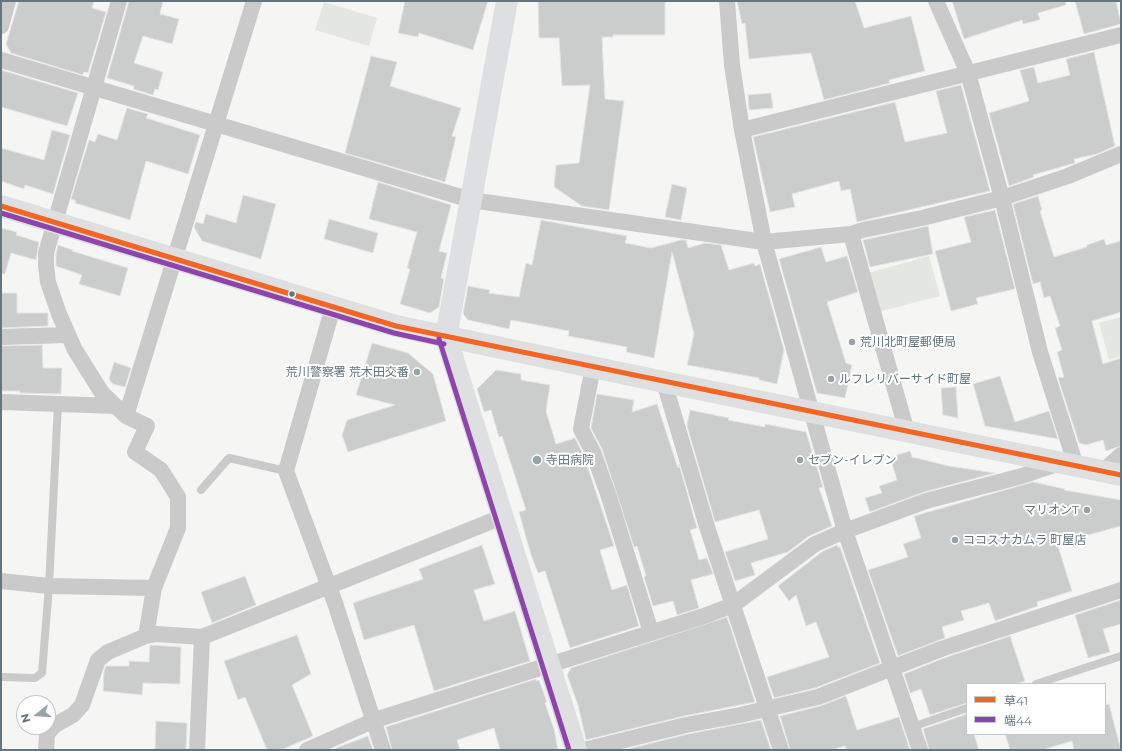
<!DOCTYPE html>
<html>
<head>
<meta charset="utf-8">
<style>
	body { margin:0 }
	#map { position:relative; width:1122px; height:751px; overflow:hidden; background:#f5f5f4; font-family:Montserrat,"Noto Sans JP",sans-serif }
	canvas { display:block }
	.frame { position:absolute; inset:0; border:2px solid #61767e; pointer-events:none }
	.legend { position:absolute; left:966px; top:683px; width:140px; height:52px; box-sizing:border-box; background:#fff; border:1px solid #c0c8cb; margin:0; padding:5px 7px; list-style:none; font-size:12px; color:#61767e }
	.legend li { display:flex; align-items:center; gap:8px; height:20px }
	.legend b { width:20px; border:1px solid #c0c8cb }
	.north { position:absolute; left:16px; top:695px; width:40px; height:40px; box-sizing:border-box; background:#fff; border:1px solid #c0c8cb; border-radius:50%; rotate:253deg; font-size:11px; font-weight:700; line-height:16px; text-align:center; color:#61767e }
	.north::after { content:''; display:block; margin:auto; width:14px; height:18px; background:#95a2a7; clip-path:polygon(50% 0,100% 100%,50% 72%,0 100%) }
</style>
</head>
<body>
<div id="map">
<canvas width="1122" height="751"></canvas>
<div class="frame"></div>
<ul class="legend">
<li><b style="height:5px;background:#f26522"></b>草41</li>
<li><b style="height:5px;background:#8e44ad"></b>端44</li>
</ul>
<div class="north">N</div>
</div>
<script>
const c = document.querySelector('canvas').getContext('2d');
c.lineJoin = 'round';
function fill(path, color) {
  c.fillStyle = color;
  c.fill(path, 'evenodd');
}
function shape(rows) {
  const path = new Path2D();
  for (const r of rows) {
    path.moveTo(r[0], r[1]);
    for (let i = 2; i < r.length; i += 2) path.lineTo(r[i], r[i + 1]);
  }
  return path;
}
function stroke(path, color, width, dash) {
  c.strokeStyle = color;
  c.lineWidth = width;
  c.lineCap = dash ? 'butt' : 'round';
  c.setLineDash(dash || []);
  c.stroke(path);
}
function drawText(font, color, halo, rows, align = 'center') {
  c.font = font + ' Montserrat,"Noto Sans JP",sans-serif';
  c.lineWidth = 4;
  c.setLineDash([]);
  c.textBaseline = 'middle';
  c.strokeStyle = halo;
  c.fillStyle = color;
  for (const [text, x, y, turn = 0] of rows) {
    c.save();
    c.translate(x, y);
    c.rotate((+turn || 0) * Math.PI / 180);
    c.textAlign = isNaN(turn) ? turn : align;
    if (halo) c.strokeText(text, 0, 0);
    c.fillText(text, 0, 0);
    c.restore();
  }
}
fill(shape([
	[324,2,377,18,369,46,315,30],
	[929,256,940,296,878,312,868,273],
	[1121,317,1121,356,1109,360,1099,323]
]), '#e4e7e1');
const building = shape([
	[19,1,94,1,92,8,106,12,88,73,84,72,83,75,11,53,6,44,19,1],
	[129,1,163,1,160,14,179,19,172,44,143,36,134,63,163,72,158,90,155,89,153,95,133,89,134,86,107,78,129,1],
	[405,1,488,1,473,50,419,33,418,37,398,33,405,1],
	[538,1,665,1,665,35,613,35,613,37,602,37,605,99,624,101,609,210,582,206,554,187,556,165,579,163,590,85,562,86,559,38,539,38,538,1],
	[737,1,855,1,864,28,911,16,925,71,889,80,890,83,824,100,811,53,749,59,745,23,742,24,737,1],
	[952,1,1065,1,1066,5,1038,13,1040,20,1023,24,1022,20,964,39,952,1],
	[1075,1,1116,1,1121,24,1084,34,1075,1],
	[1094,52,1115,146,1097,154,1074,159,1075,163,1033,175,1034,177,1009,186,989,113,1029,101,1020,70,1034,67,1038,83,1070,75,1066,59,1094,52],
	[371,56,397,62,390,86,461,108,452,136,456,137,445,182,345,153,371,56],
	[1,70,78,93,67,126,1,107,1,70],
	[961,85,990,191,857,222,850,189,841,191,839,181,792,194,795,207,770,212,753,137,895,102,905,142,947,133,936,91,961,85],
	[771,93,773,108,749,110,748,95,771,93],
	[127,108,148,114,146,118,200,135,188,174,146,161,130,220,75,203,76,201,71,199,89,140,95,142,98,134,117,140,127,108],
	[52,130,70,135,53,194,25,185,24,189,1,181,1,148,44,160,52,130],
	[378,182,451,205,439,251,447,253,441,278,444,279,439,307,430,313,400,304,410,269,407,268,417,232,369,219,378,182],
	[672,184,687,188,681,220,665,217,672,184],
	[243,195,276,204,261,259,202,241,194,227,196,222,203,224,206,214,236,223,243,195],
	[1038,196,1042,210,1040,211,1054,257,1087,247,1087,245,1104,239,1106,245,1121,241,1121,312,1092,321,1103,364,1121,358,1121,446,1106,451,1103,440,1086,445,1079,443,1058,378,1064,377,1057,352,1062,350,1055,328,1060,326,1050,296,1044,298,1040,282,1033,284,1013,204,1038,196],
	[995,210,1015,289,976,298,978,304,951,311,935,251,971,242,964,217,995,210],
	[329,219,378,233,373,253,324,239,329,219],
	[541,220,627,236,625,243,651,248,681,240,686,240,688,248,705,243,721,245,729,270,754,263,755,266,760,264,784,350,777,384,759,380,759,378,687,365,694,334,672,252,654,358,626,352,627,347,568,336,569,331,511,320,509,329,468,320,463,314,468,286,490,290,489,293,519,297,526,263,532,265,541,220],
	[928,226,933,254,870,267,863,240,928,226],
	[1,228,17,232,16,235,39,242,36,260,11,253,5,274,1,273,1,228],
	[58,245,73,250,72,251,128,268,120,296,79,284,82,275,56,266,56,254,58,245],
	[821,247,826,262,847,256,858,292,827,302,846,363,852,365,845,398,817,393,779,259,821,247],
	[3,293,17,293,17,313,48,313,48,326,1,328,1,294,3,293],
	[372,343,408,353,433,374,446,421,348,452,342,435,347,420,395,405,356,395,372,343],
	[42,345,43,368,62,368,61,394,20,393,20,391,1,391,1,346,42,345],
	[114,362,131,368,125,387,113,384,109,379,114,362],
	[496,370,521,374,521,380,550,385,546,411,556,444,575,438,584,456,614,546,600,550,612,590,627,585,639,626,570,648,545,571,538,573,531,555,519,512,526,510,502,436,499,437,491,410,484,412,477,389,496,370],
	[1000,376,1015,422,1049,411,1058,439,985,426,973,384,1000,376],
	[956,387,958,418,943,415,941,388,956,387],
	[597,394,634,400,632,412,657,404,678,468,679,464,697,528,690,530,699,560,707,558,713,574,691,580,699,608,677,615,673,601,653,606,644,577,646,576,637,546,634,547,602,449,591,428,597,394],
	[690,410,729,418,728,420,765,427,765,424,806,432,823,487,819,488,832,526,809,536,788,552,751,563,755,575,735,581,725,552,768,539,759,510,715,522,687,426,690,410],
	[910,451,912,457,949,466,995,473,924,492,870,512,865,498,882,493,879,486,897,480,890,457,910,451],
	[1033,482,1065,489,1064,490,1121,500,1121,526,1081,537,1082,540,1058,546,1072,591,1037,602,1038,606,995,621,989,603,961,611,964,620,942,627,945,638,898,656,868,570,908,557,903,544,921,538,914,516,1033,482],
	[482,545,495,584,474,590,484,621,515,611,530,661,434,691,414,625,364,640,353,603,423,579,419,569,482,545],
	[837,545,838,547,840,547,880,663,815,688,774,698,767,677,829,657,816,622,806,626,796,595,789,601,778,586,823,551,837,545],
	[245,576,256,605,212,623,201,592,245,576],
	[1121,600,1121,624,1103,629,1110,652,1088,658,1075,615,1121,600],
	[727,617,755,702,684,716,586,740,578,705,567,675,571,668,727,617],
	[297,635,311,674,292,685,313,736,281,750,267,750,245,697,238,700,224,661,297,635],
	[1010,636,1025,681,1016,684,967,684,967,703,930,715,921,689,910,693,904,674,944,658,1010,636],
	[150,645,181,647,180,684,143,683,142,695,103,691,104,672,106,666,129,666,129,661,149,662,150,645],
	[536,679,536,681,539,680,547,702,545,703,554,729,558,750,500,750,494,728,457,740,460,750,392,750,386,727,536,679],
	[846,696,857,730,899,717,910,750,846,750,845,746,832,750,790,750,780,716,820,706,846,696],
	[1109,704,1121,750,1074,750,1072,741,1042,750,1010,750,1005,734,1105,734,1105,705,1109,704],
	[967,714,967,734,974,734,979,750,929,750,923,729,967,714],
	[761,720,771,750,624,750,688,734,761,720],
	[156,721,187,723,186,750,155,750,156,721],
	[368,736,373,750,336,750,336,748,368,736]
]);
fill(building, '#cbcdcd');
stroke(building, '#e4e4e4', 1);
stroke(shape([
	[201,490,229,458,286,471],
	[1,677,35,678,42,673,49,586,58,404],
	[1036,684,1121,656],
	[912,727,967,708]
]), '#cacacb', 8);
stroke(shape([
	[119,1,55,222,46,253,46,265,48,282,59,314,75,350,102,393,126,416,147,426,135,452,161,470,178,497,178,528,154,588,146,636,157,634,202,637,502,517],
	[727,1,732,65,742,130,764,242,845,531,920,750],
	[936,1,968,73,1002,198,1040,352,1076,466],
	[1,26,8,1],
	[1,60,471,200,764,242,851,234,863,230,922,218,1002,198,1068,176,1121,154],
	[742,130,1121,35],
	[851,234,907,432],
	[333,307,286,471,335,603,383,750],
	[1,337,68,335],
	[593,367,581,429,593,452,609,497,651,632],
	[664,382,708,530,781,750],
	[1,402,116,406],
	[126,416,254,1],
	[1102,472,1121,455],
	[1,581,49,586,154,588],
	[46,750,47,734,55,725,73,715,82,705,98,660,108,652,146,636],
	[197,750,202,637],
	[307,750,375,720,704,616,733,605,815,544,845,531,926,501,1022,476,1060,463],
	[584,750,686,725,740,715,818,697,941,649,1121,590]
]), '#cacacb', 16);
stroke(shape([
	[507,1,446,337,576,750]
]), '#dedfe0', 22);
stroke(shape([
	[1,206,396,326,664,382,1121,475]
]), '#dedfe0', 22);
stroke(shape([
	[1,206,396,326,1121,475]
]), '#f26522', 5);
stroke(shape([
	[1,213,394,333,444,344],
	[439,339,569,750]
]), '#8e44ad', 5);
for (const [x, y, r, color] of [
	[292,294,3.5,"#61767e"],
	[852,342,4,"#95a2a7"],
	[417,372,4,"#95a2a7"],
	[831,379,4,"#95a2a7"],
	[537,460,5,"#95a2a7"],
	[800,460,4,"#95a2a7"],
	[1087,510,4,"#95a2a7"],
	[955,540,4,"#95a2a7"]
]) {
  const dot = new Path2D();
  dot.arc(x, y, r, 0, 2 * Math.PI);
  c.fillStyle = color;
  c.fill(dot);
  stroke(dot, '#fff', 1.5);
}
drawText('12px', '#61767e', '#fff', [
	["荒川北町屋郵便局",860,342],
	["荒川警察署 荒木田交番",409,372,"right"],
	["ルフレリバーサイド町屋",839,379],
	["寺田病院",546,460],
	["セブン-イレブン",808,460],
	["マリオンT",1079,510,"right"],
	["ココスナカムラ 町屋店",963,540]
], 'left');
</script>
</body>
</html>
